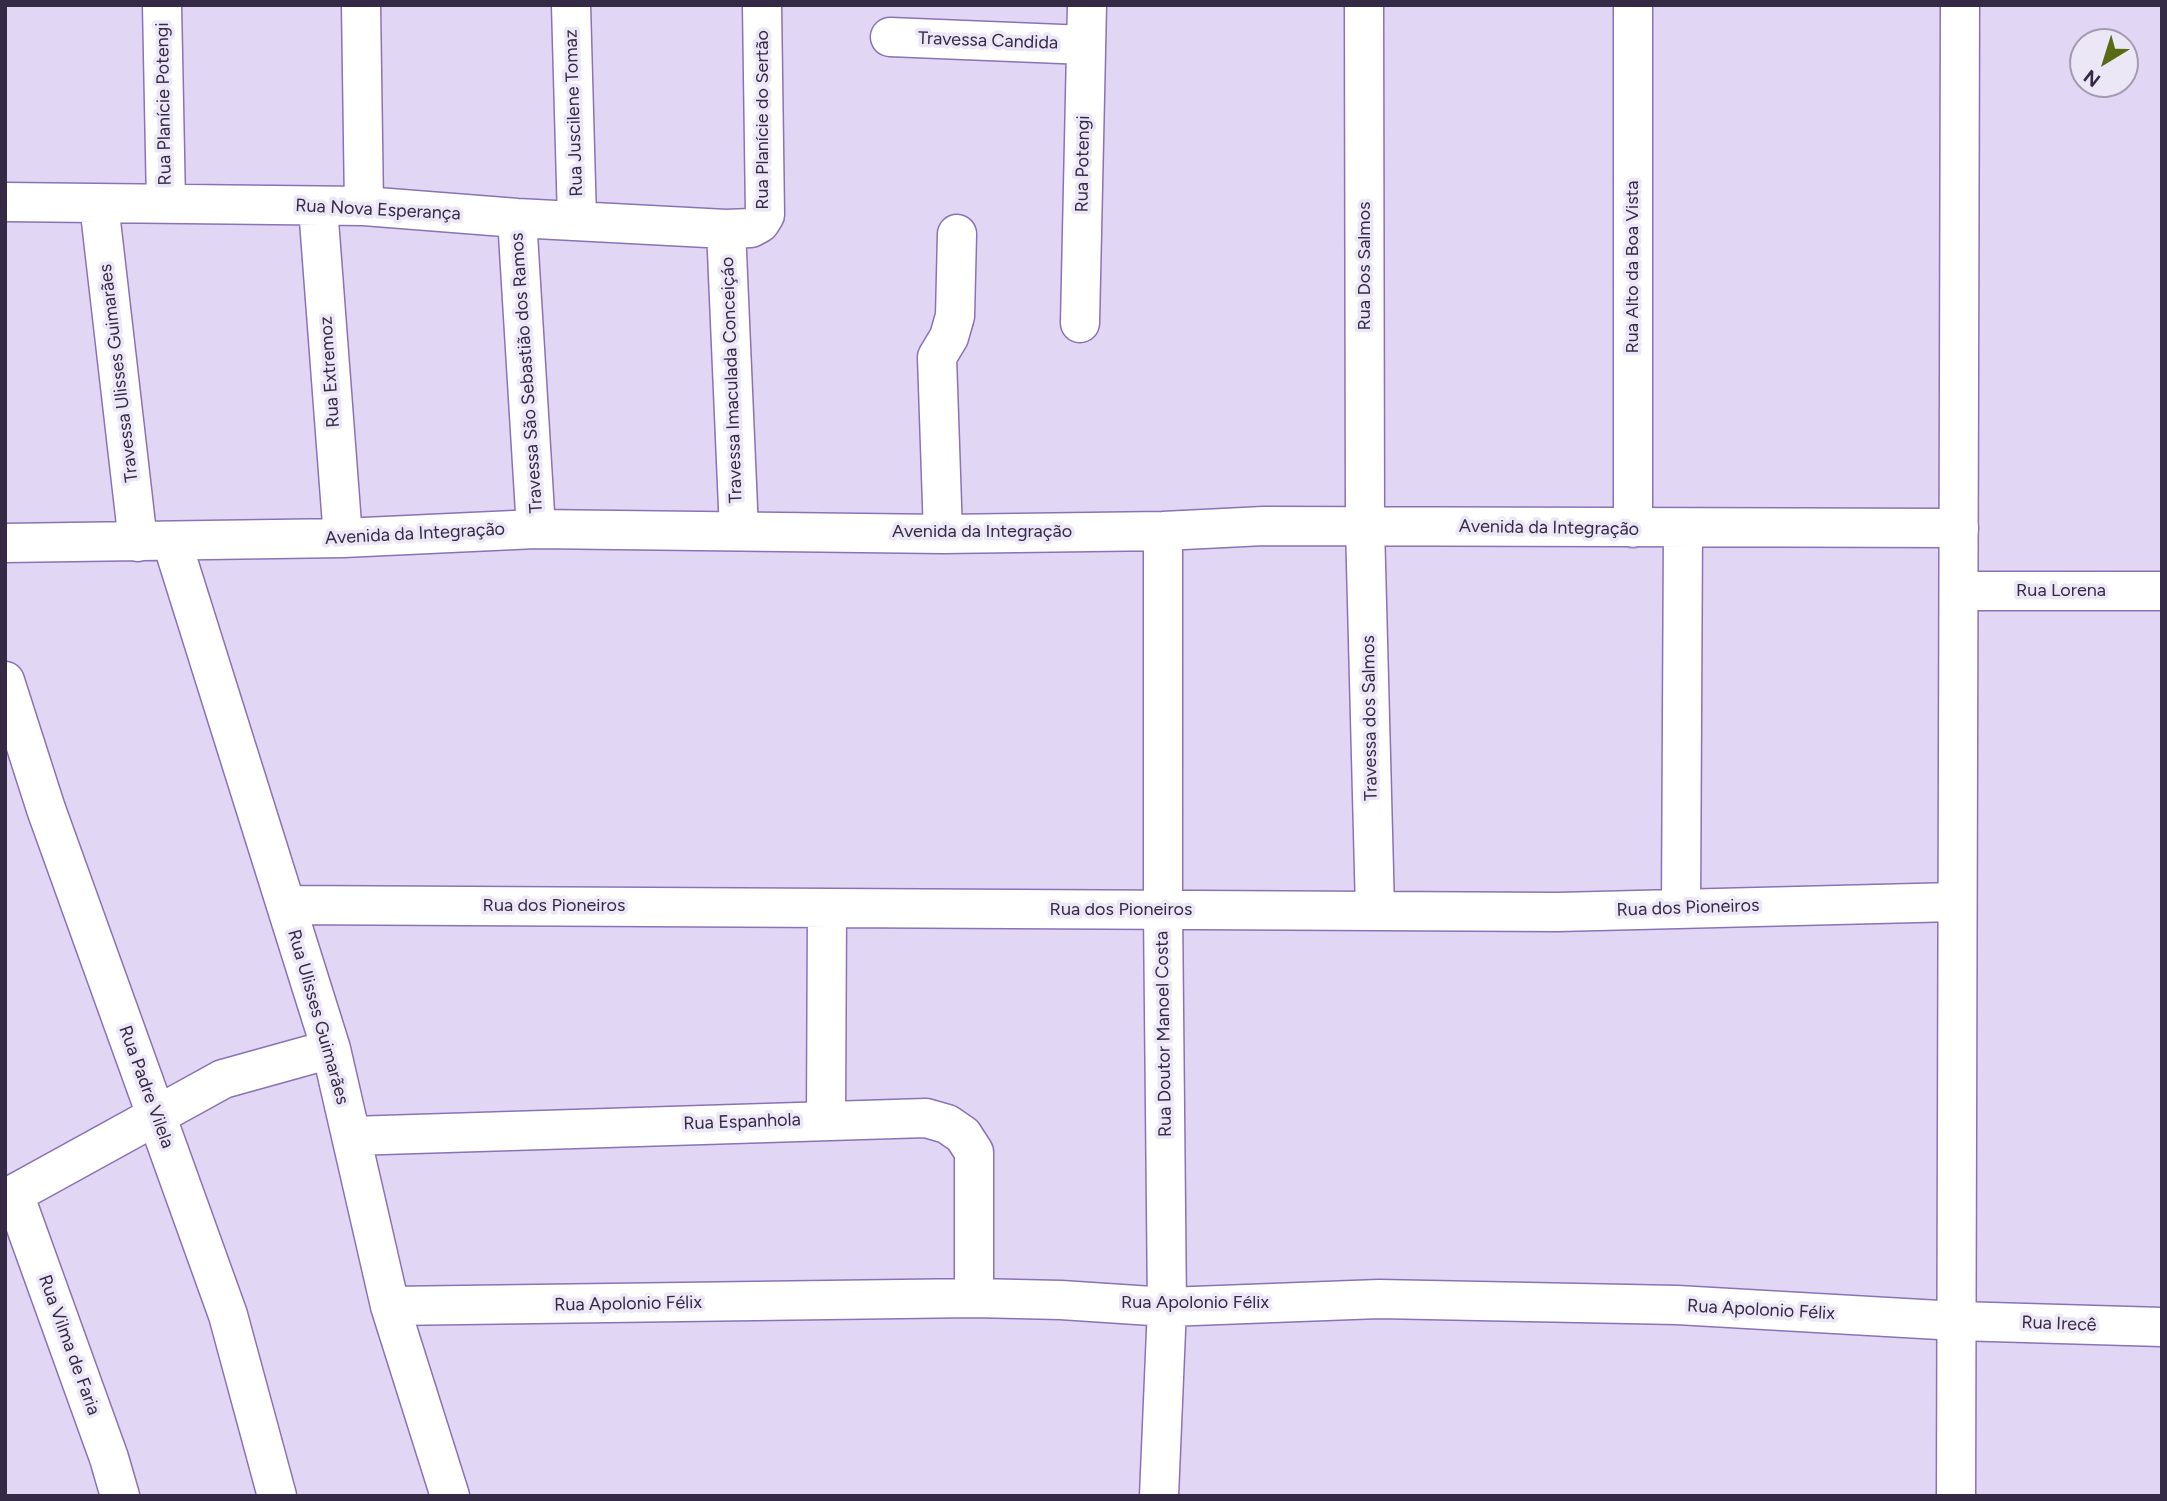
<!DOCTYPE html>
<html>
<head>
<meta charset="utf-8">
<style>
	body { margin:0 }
	#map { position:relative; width:2167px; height:1501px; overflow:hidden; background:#e1d7f5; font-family:Figtree,sans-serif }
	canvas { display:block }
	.frame { position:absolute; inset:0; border:7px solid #342a46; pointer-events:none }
	.north { position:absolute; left:2069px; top:28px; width:70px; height:70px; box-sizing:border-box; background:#ece7f6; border:2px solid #a29bb0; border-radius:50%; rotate:218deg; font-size:19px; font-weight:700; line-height:28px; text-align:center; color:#342a46 }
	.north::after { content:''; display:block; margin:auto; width:24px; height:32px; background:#596a15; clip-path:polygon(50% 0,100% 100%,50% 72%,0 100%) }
</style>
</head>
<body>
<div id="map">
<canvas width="2167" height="1501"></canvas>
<div class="frame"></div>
<div class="north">N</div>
</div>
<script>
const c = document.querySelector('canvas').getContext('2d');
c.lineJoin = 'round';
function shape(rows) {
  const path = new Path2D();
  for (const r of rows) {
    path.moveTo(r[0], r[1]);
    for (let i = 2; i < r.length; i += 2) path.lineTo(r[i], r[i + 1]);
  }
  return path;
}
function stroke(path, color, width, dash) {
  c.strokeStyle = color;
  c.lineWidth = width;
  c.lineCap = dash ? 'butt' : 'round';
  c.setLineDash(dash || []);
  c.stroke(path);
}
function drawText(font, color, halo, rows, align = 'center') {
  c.font = font + ' Figtree,sans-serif';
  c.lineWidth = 7;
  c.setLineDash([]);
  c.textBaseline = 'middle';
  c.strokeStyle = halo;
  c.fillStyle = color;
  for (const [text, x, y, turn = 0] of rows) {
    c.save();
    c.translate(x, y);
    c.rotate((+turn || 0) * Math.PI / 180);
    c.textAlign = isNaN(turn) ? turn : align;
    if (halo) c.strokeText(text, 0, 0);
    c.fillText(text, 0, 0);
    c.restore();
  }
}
const minor = shape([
	[162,5,166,203],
	[361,5,364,206],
	[571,5,577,220],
	[1364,5,1365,526,1375,910],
	[890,37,1086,45],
	[5,202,364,206,517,218,726,229,751,228,760,223,765,215,762,5],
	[99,204,138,542],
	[318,207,343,538],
	[517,218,536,529],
	[726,229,739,531],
	[1080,323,1087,5],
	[1633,528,1633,5],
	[943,534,937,357,949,337,955,316,957,234],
	[172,542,331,1049,390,1306,450,1496],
	[5,543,343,538,536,529,943,534,1163,531,1264,526,1959,528],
	[1959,591,2162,591],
	[5,681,46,809,228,1315,277,1496],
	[286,905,1558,912,1956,902],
	[1681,908,1683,529],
	[826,1120,827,908],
	[351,1136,926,1118,947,1124,963,1135,974,1152,974,1298],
	[14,1194,109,1458,120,1496],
	[5,1199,223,1079,331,1049],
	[390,1306,974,1298,1061,1300,1167,1307,1379,1299,1677,1305,1957,1321,2162,1327],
	[1159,1496,1167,1307,1163,911,1163,531]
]);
const secondary = shape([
	[1956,1496,1960,5]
]);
stroke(minor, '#8b72b5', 41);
stroke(secondary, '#8b72b5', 41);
stroke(minor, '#fff', 38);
stroke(secondary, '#fff', 38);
drawText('18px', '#342a46', '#ece7f6', [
	["Travessa Candida",988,41,2],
	["Rua Planície Potengi",164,104,-91],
	["Rua Juscilene Tomaz",574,113,-92],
	["Rua Planície do Sertão",763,120,-90],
	["Rua Potengi",1083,164,-89],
	["Rua Nova Esperança",378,210,3],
	["Rua Dos Salmos",1365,266,-90],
	["Rua Alto da Boa Vista",1633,267,-90],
	["Rua Extremoz",330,372,-94],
	["Travessa Ulisses Guimarães",119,373,-97],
	["Travessa São Sebastião dos Ramos",527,373,-94],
	["Travessa Imaculada Conceiçáo",732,380,-92],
	["Avenida da Integração",1549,528,1],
	["Avenida da Integração",982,532],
	["Avenida da Integração",415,534,-3],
	["Rua Lorena",2061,591],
	["Travessa dos Salmos",1370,718,-91],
	["Rua dos Pioneiros",554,906],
	["Rua dos Pioneiros",1688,908,-2],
	["Rua dos Pioneiros",1121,910],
	["Rua Ulisses Guimarães",318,1017,74],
	["Rua Doutor Manoel Costa",1164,1034,-91],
	["Rua Padre Vilela",146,1087,70],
	["Rua Espanhola",742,1122,-2],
	["Rua Apolonio Félix",1195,1303],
	["Rua Apolonio Félix",628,1304,-1],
	["Rua Apolonio Félix",1761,1310,3],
	["Rua Irecê",2059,1324,2],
	["Rua Vilma de Faria",69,1345,70]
]);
</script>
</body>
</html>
